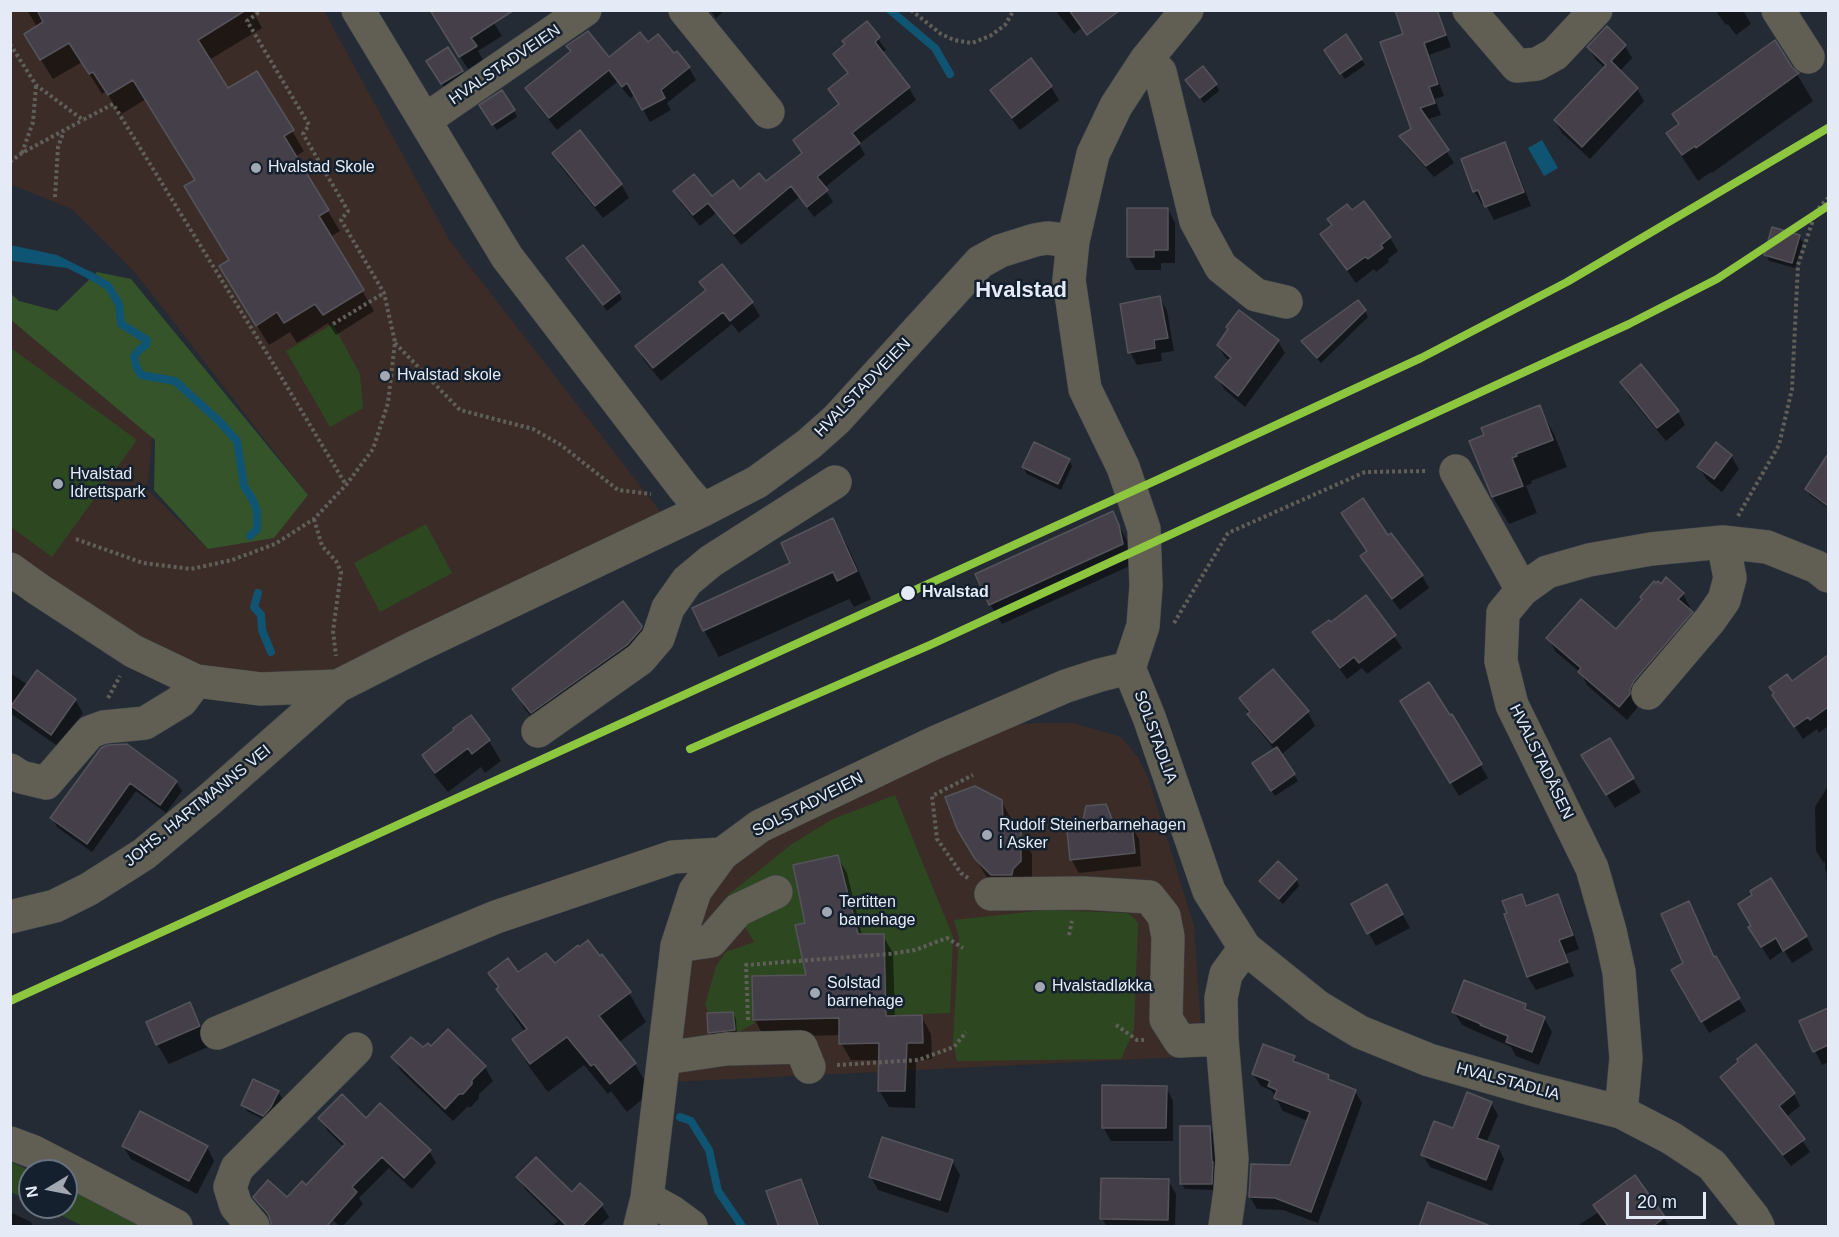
<!DOCTYPE html>
<html>
<head>
<meta charset="utf-8">
<style>
	body { margin:0 }
	#map { position:relative; width:1839px; height:1237px; overflow:hidden; background:#252b34; font-family:Arial,sans-serif }
	canvas { display:block }
	.frame { position:absolute; inset:0; border:12px solid #e4ebf6; pointer-events:none }
	.north { position:absolute; left:18px; top:1159px; width:60px; height:60px; box-sizing:border-box; background:#15202f; border:2px solid #68717f; border-radius:50%; rotate:260deg; font-size:16px; font-weight:700; line-height:24px; text-align:center; color:#e4ebf6 }
	.north::after { content:''; display:block; margin:auto; width:21px; height:27px; background:#a1a8b2; clip-path:polygon(50% 0,100% 100%,50% 72%,0 100%) }
	.scale { position:absolute; left:1626px; top:1192px; width:80px; height:27px; box-sizing:border-box; border:3px solid #e4ebf6; border-top:0; padding-left:8px; font-size:18px; line-height:21px; white-space:nowrap; color:#e4ebf6; -webkit-text-stroke:4px #15202f; paint-order:stroke }
</style>
</head>
<body>
<div id="map">
<canvas width="1839" height="1237"></canvas>
<div class="frame"></div>
<div class="north">N</div>
<div class="scale">20 m</div>
</div>
<script>
const c = document.querySelector('canvas').getContext('2d');
c.lineJoin = 'round';
function fill(path, color) {
  c.fillStyle = color;
  c.fill(path, 'evenodd');
}
function shape(rows) {
  const path = new Path2D();
  for (const r of rows) {
    path.moveTo(r[0], r[1]);
    for (let i = 2; i < r.length; i += 2) path.lineTo(r[i], r[i + 1]);
  }
  return path;
}
function stroke(path, color, width, dash) {
  c.strokeStyle = color;
  c.lineWidth = width;
  c.lineCap = dash ? 'butt' : 'round';
  c.setLineDash(dash || []);
  c.stroke(path);
}
function drawText(font, color, halo, rows, align = 'center') {
  c.font = font + ' Arial,sans-serif';
  c.lineWidth = 5;
  c.setLineDash([]);
  c.textBaseline = 'middle';
  c.strokeStyle = halo;
  c.fillStyle = color;
  for (const [text, x, y, turn = 0] of rows) {
    c.save();
    c.translate(x, y);
    c.rotate((+turn || 0) * Math.PI / 180);
    c.textAlign = isNaN(turn) ? turn : align;
    if (halo) c.strokeText(text, 0, 0);
    c.fillText(text, 0, 0);
    c.restore();
  }
}
fill(shape([
	[11,11,324,11,450,241,663,515,331,677,231,679,136,654,11,562,10,320,153,432,147,489,208,549,274,537,308,495,137,275,73,210,11,184],
	[1034,723,1074,723,1121,737,1137,756,1148,777,1194,926,1203,1056,672,1082,696,922,723,871,746,851,991,728]
]), '#3b2c27');
fill(shape([
	[333,324,360,374,363,408,330,427,286,351],
	[11,348,137,440,52,557,11,527],
	[426,524,452,573,380,612,354,563],
	[895,795,953,937,950,1013,753,1020,755,1023,739,1032,708,1011,705,1005,716,966,726,952,754,942,727,896,792,844,833,819],
	[1046,910,1127,913,1134,918,1138,923,1134,1030,1121,1059,957,1061,953,1042,959,937,954,920],
	[11,1162,30,1171,30,1201,11,1192],
	[66,1187,134,1218,148,1226,83,1226,44,1207,66,1207]
]), '#2d4821');
fill(shape([
	[97,272,131,279,308,495,274,538,208,549,154,490,155,440,11,320,11,294,19,301,57,311]
]), '#36542a');
fill(shape([
	[1542,140,1558,168,1544,176,1528,148],
	[10,245,57,255,89,271,89,275,85,277,67,268,13,261,11,260]
]), '#105473');
fill(shape([
	[27,10,252,10,262,28,209,60,228,90,257,73,304,151,295,157,340,231,330,237,374,311,336,335,328,323,297,343,290,332,269,345,233,287,231,261,196,181,146,99,120,115,106,91,102,94,82,62,53,79,37,54,37,27],
	[431,10,486,10,502,36,478,51,483,60,468,69],
	[710,10,725,10,716,18],
	[1055,10,1087,10,1092,19,1074,34],
	[1437,10,1451,47,1429,55,1444,96,1435,99,1441,115,1426,120,1454,163,1434,177,1408,148,1401,137,1413,130,1405,35],
	[1715,10,1745,10,1744,12,1751,24,1736,35,1728,24,1726,25],
	[867,23,886,50,882,53,909,88,916,100,859,144,865,155,824,188,833,202,814,217,799,197,741,245,716,213,700,226,681,203,675,191,712,199,766,183,803,154,840,105,830,90,848,75,835,54],
	[648,44,689,68,696,80,667,103,671,110,650,122,635,95,630,98,617,82,557,130,534,101,527,88,572,53,568,46,609,59],
	[1625,46,1632,58,1619,72,1637,89,1644,101,1590,159,1562,133,1555,121,1605,68,1596,60,1589,48],
	[448,49,465,77,446,90,428,62],
	[1329,56,1361,59,1365,65,1345,79],
	[1030,60,1051,87,1059,100,1020,130,1000,104,992,90],
	[1791,68,1797,74,1813,101,1712,173,1711,172,1698,181,1684,160,1668,134],
	[1216,84,1219,91,1204,103,1191,87],
	[514,110,517,117,497,130,485,112],
	[1504,144,1512,157,1531,206,1494,220,1485,203,1482,204,1474,191],
	[554,153,621,184,629,198,603,218,561,167],
	[1364,203,1390,238,1398,251,1388,259,1389,262,1376,272,1374,269,1356,283,1330,247,1322,234],
	[1168,209,1175,223,1175,263,1161,263,1161,270,1136,270,1128,256],
	[1799,236,1803,243,1795,268,1769,261,1766,254],
	[568,259,619,293,622,299,607,311],
	[722,266,752,303,760,316,739,333,732,324,661,381,644,360,637,347,706,291,701,282],
	[1160,298,1167,311,1174,351,1161,353,1162,361,1137,365,1130,352],
	[1365,311,1368,317,1321,363,1303,342],
	[1239,312,1278,341,1285,353,1245,407,1224,389,1217,377,1230,361,1225,357,1218,345],
	[1621,382,1678,412,1685,425,1666,441,1629,396],
	[1539,407,1554,434,1567,467,1531,481,1532,483,1526,486,1537,513,1509,524,1493,497,1471,442,1486,436],
	[1731,456,1739,469,1722,492,1707,480,1699,467],
	[1828,459,1828,508,1810,495,1806,489],
	[1069,460,1072,466,1061,490,1027,474,1023,467],
	[1113,513,1130,547,1134,564,1002,624,990,604],
	[832,520,848,547,871,599,854,607,849,599,719,657,704,630,792,564],
	[1390,535,1422,576,1429,588,1400,610,1368,568,1362,557],
	[1683,594,1690,607,1688,610,1699,626,1637,703,1637,708,1627,720,1587,685,1581,673,1556,652,1548,638,1616,631],
	[1366,597,1402,648,1367,674,1362,668,1347,679,1321,645,1314,633,1330,624],
	[641,627,653,648,544,733,525,709,514,689],
	[1822,661,1828,670,1828,726,1819,733,1817,729,1803,739,1774,695],
	[1273,671,1308,712,1315,726,1281,755,1298,781,1275,796,1258,770,1275,750,1257,728,1240,699],
	[10,673,28,685,75,700,83,713,59,747,10,713],
	[1402,701,1449,718,1451,716,1488,778,1459,796],
	[470,717,489,741,501,761,485,773,481,767,448,792,435,776,424,755],
	[1609,740,1641,792,1615,808,1591,769],
	[92,760,176,782,182,791,166,813,136,791,92,852,57,827,52,818],
	[1828,786,1828,875,1825,869,1825,862,1823,862,1816,851,1815,807],
	[1001,801,1013,822,1013,829,1020,833,1032,854,1032,882,988,879,970,850],
	[1105,806,1116,827,1131,826,1139,839,1141,866,1079,873,1071,859,1082,831],
	[837,856,847,873,862,935,883,936,893,953,895,1017,921,1016,931,1034,932,1059,916,1060,915,1108,889,1107,879,1090,880,1060,851,1060,841,1043,840,1035,764,1037,755,1020,808,977,807,924],
	[1296,879,1299,886,1283,904,1265,887,1261,881],
	[1387,886,1410,928,1376,946,1353,905],
	[1521,896,1527,907,1557,896,1565,909,1579,949,1566,954,1574,976,1536,990,1528,977,1506,915],
	[1689,903,1714,958,1746,1011,1709,1033,1673,971,1685,964],
	[1753,926,1806,936,1813,950,1792,963,1784,950,1770,960,1758,941],
	[554,965,629,993,646,1022,618,1043,635,1064,651,1092,627,1112,611,1091,608,1094,584,1065,548,1092,530,1068,514,1040,525,1032,515,1018,490,973,518,974],
	[189,1004,201,1025,210,1046,169,1064,157,1044],
	[1525,1005,1530,1013,1544,1018,1552,1032,1539,1065,1516,1056,1511,1047,1462,1025,1454,1012],
	[1828,1010,1828,1062,1822,1065,1801,1022],
	[733,1013,736,1019,737,1036,713,1038,710,1032],
	[423,1050,485,1067,493,1081,479,1094,479,1098,471,1107,467,1107,453,1121,401,1071,393,1057],
	[1294,1058,1298,1064,1328,1076,1332,1082,1355,1091,1362,1103,1318,1223,1283,1210,1257,1209,1250,1197,1291,1166,1308,1121,1283,1111,1272,1091,1261,1086,1253,1074],
	[1722,1077,1794,1094,1800,1106,1786,1117,1810,1152,1791,1166,1729,1089],
	[1166,1087,1173,1101,1173,1141,1111,1141,1103,1127],
	[278,1092,282,1098,274,1114,267,1121,247,1111,243,1105],
	[1491,1103,1498,1115,1486,1143,1498,1147,1504,1159,1492,1191,1430,1167,1423,1155],
	[320,1118,366,1120,429,1151,436,1163,412,1189,389,1168,359,1198,363,1204,343,1226,339,1226,331,1218,273,1222,262,1209,255,1197,287,1199,307,1187,344,1147,327,1130],
	[1210,1128,1213,1134,1216,1170,1215,1190,1185,1189,1181,1183],
	[123,1146,207,1147,214,1161,197,1194,131,1159],
	[952,1161,960,1175,948,1213,878,1190,871,1177],
	[1635,1177,1669,1226,1577,1226,1599,1212],
	[518,1178,601,1205,609,1217,600,1226,552,1226,558,1221,526,1190],
	[801,1180,808,1194,820,1226,781,1226],
	[1168,1180,1176,1194,1175,1226,1107,1226,1102,1219],
	[10,1212,31,1222,33,1226,10,1226]
]), '#0007');
stroke(shape([
	[890,10,935,48,950,74],
	[89,275,108,286,119,304,121,324,147,340,146,345,140,349,134,356,136,366,141,375,175,381,219,421,237,441,244,486,253,500,257,512,257,529,250,536],
	[258,593,254,607,261,615,262,630,271,652],
	[680,1117,691,1121,709,1150,718,1191,742,1226]
]), '#105473', 8);
const building = shape([
	[37,10,246,10,198,40,228,88,257,71,294,130,284,136,329,210,319,216,364,290,323,315,315,304,284,323,277,312,256,326,219,266,229,260,184,186,195,180,133,80,108,95,93,72,89,74,69,43,40,60,24,34,43,22,37,10],
	[430,10,514,10,471,38,477,46,459,57,430,10],
	[1069,10,1120,10,1087,35,1069,10],
	[1395,10,1437,10,1446,35,1424,43,1438,84,1429,87,1435,103,1420,108,1449,150,1426,166,1399,136,1411,129,1380,42,1403,34,1395,10],
	[867,21,880,37,875,42,910,87,852,133,860,143,817,177,828,190,807,207,791,186,734,234,708,203,693,215,673,191,694,174,712,196,733,180,740,189,759,173,766,181,802,153,793,140,839,104,828,89,848,73,833,54,845,44,842,41,867,21],
	[1607,26,1626,45,1611,61,1638,88,1582,147,1554,120,1606,65,1587,47,1607,26],
	[588,31,609,57,640,32,648,42,658,34,674,53,677,51,690,67,661,90,665,98,642,110,627,83,622,87,609,70,549,118,525,88,571,51,566,46,588,31],
	[1346,34,1362,59,1340,74,1324,50,1346,34],
	[1775,40,1792,67,1799,73,1696,148,1695,146,1682,155,1666,133,1679,124,1672,114,1775,40],
	[448,47,463,71,441,84,426,61,448,47],
	[1031,58,1052,86,1012,118,990,90,1031,58],
	[1203,66,1217,84,1200,98,1185,80,1203,66],
	[502,90,515,110,492,125,479,105,502,90],
	[580,130,622,184,595,206,552,153,580,130],
	[1505,142,1524,192,1485,207,1478,190,1473,192,1461,159,1505,142],
	[1364,201,1391,237,1381,245,1383,248,1368,259,1365,257,1347,270,1320,234,1332,225,1327,219,1347,204,1352,210,1364,201],
	[1127,208,1168,208,1168,250,1154,250,1154,257,1127,257,1127,208],
	[1772,227,1800,235,1792,263,1764,255,1772,227],
	[583,245,620,292,603,305,566,258,583,245],
	[722,264,753,302,730,321,723,312,653,368,635,346,706,290,699,282,722,264],
	[1160,296,1168,338,1154,340,1155,348,1128,353,1120,304,1160,296],
	[1358,300,1366,310,1317,358,1301,341,1358,300],
	[1239,310,1279,340,1238,396,1215,377,1231,358,1217,345,1228,329,1226,327,1239,310],
	[1641,364,1679,411,1657,428,1620,382,1641,364],
	[1540,405,1553,440,1516,454,1517,456,1512,458,1523,486,1492,497,1469,441,1484,435,1481,428,1540,405],
	[1034,442,1070,459,1058,484,1022,467,1034,442],
	[1716,442,1732,455,1714,479,1697,467,1716,442],
	[1828,454,1828,506,1805,489,1828,454],
	[1363,498,1388,535,1391,533,1423,575,1392,599,1360,556,1367,551,1341,513,1363,498],
	[1113,511,1119,525,1123,544,989,605,975,574,1113,511],
	[833,518,857,571,837,581,833,572,703,631,692,608,790,563,781,543,833,518],
	[1666,577,1684,593,1678,599,1693,612,1634,681,1630,689,1630,694,1619,707,1578,672,1581,668,1546,638,1581,599,1616,629,1642,599,1640,597,1654,581,1656,583,1658,581,1661,584,1666,577],
	[1366,595,1396,635,1359,663,1354,657,1340,668,1312,632,1329,620,1331,622,1366,595],
	[623,601,642,626,641,629,627,645,531,713,512,689,623,601],
	[1828,655,1828,707,1810,720,1808,717,1794,727,1772,695,1774,693,1769,687,1787,674,1792,681,1828,655],
	[1273,669,1309,711,1272,743,1247,714,1250,712,1239,698,1273,669],
	[37,670,76,699,51,735,11,706,37,670],
	[1429,682,1450,715,1452,714,1482,764,1450,783,1400,701,1429,682],
	[471,715,490,740,472,754,468,748,435,773,422,755,454,730,453,728,471,715],
	[1610,738,1634,778,1606,795,1581,755,1610,738],
	[127,744,177,781,160,805,130,783,87,844,50,818,101,748,108,745,127,744],
	[1277,747,1295,774,1271,791,1252,763,1277,747],
	[975,786,1002,800,1003,820,1021,832,1021,861,1013,869,1012,875,991,875,975,859,957,829,945,797,975,786],
	[1106,804,1115,826,1132,824,1135,853,1070,860,1067,831,1081,830,1086,806,1106,804],
	[838,855,858,934,884,934,886,1016,922,1015,923,1043,907,1043,905,1091,878,1091,879,1043,839,1044,839,1018,753,1020,752,976,806,975,795,925,805,923,793,865,838,855],
	[1278,861,1297,879,1279,899,1259,881,1278,861],
	[1771,878,1807,936,1783,951,1776,938,1761,947,1748,927,1751,926,1738,904,1752,895,1750,891,1771,878],
	[1387,884,1403,914,1367,934,1351,904,1387,884],
	[1522,894,1526,906,1558,894,1573,935,1559,940,1568,962,1527,977,1504,914,1507,913,1502,901,1522,894],
	[1689,901,1714,957,1716,956,1740,998,1701,1022,1671,970,1683,963,1661,914,1689,901],
	[588,940,600,956,602,954,631,992,599,1016,636,1063,610,1084,594,1064,591,1066,567,1037,530,1064,512,1039,527,1029,496,989,499,987,488,973,508,958,518,972,546,953,555,963,578,945,579,947,588,940],
	[1464,980,1526,1004,1525,1009,1545,1017,1532,1052,1506,1042,1508,1036,1480,1025,1481,1024,1452,1012,1464,980],
	[190,1002,200,1026,156,1045,146,1022,190,1002],
	[1828,1008,1828,1045,1813,1052,1799,1021,1828,1008],
	[733,1012,735,1030,708,1033,707,1013,733,1012],
	[448,1029,486,1066,472,1080,472,1084,463,1094,459,1094,445,1109,391,1057,411,1037,423,1047,428,1043,431,1046,448,1029],
	[1263,1044,1295,1056,1293,1061,1329,1075,1328,1079,1356,1090,1311,1212,1275,1198,1249,1197,1251,1164,1290,1165,1310,1112,1274,1098,1277,1090,1268,1086,1270,1081,1252,1074,1263,1044],
	[1756,1044,1795,1093,1779,1106,1805,1139,1783,1155,1720,1077,1738,1062,1737,1059,1756,1044],
	[253,1079,279,1091,271,1107,263,1116,241,1105,253,1079],
	[1102,1085,1167,1086,1166,1128,1102,1128,1102,1085],
	[1467,1092,1492,1102,1477,1138,1499,1146,1486,1180,1421,1155,1434,1121,1453,1128,1467,1092],
	[342,1094,366,1118,380,1103,431,1150,404,1178,382,1157,352,1187,357,1192,326,1227,271,1227,271,1222,268,1214,253,1197,268,1180,287,1197,302,1181,306,1185,345,1144,318,1118,342,1094],
	[140,1111,208,1146,189,1181,122,1146,140,1111],
	[1180,1126,1210,1126,1212,1162,1213,1162,1212,1184,1180,1184,1180,1126],
	[882,1137,953,1160,940,1200,869,1177,882,1137],
	[536,1157,572,1192,580,1183,603,1204,581,1227,568,1227,516,1177,536,1157],
	[1635,1175,1665,1217,1652,1227,1609,1227,1593,1205,1635,1175],
	[1101,1178,1169,1179,1168,1220,1100,1219,1101,1178],
	[801,1179,819,1227,779,1227,766,1191,801,1179],
	[1428,1202,1488,1225,1488,1227,1419,1227,1428,1202]
]);
fill(building, '#453f49');
stroke(building, '#54545a', 1.5);
const minor = shape([
	[358,10,507,257,684,488,703,510,757,482,809,444,837,419,980,262,1000,251,1035,240,1047,238,1073,241],
	[685,10,768,112],
	[1187,10,1146,60,1116,106,1093,154,1073,241,1069,280,1085,389,1123,467,1144,529,1146,586,1143,626,1129,668,1149,717,1209,891,1245,948,1317,1006,1360,1032,1429,1060,1531,1089,1621,1112,1671,1138,1712,1165,1753,1217,1758,1226],
	[1469,10,1517,66,1537,64,1555,54,1596,10],
	[1778,10,1808,57],
	[1146,60,1160,72,1196,221,1221,267,1256,295,1286,302],
	[425,120,585,10],
	[1456,471,1522,590],
	[10,569,38,589,133,651,196,681,261,689,338,686,415,647,703,510],
	[1648,693,1710,620,1724,600,1730,578,1723,542],
	[538,731,640,659,658,638,668,608,687,581,711,561,835,482],
	[10,770,21,777,46,783,90,732,104,727,145,723,181,701,196,681],
	[991,894,1084,893,1149,897,1164,916,1168,937,1166,1019,1180,1041,1222,1039],
	[10,917,55,906,89,889,144,854,210,799,338,686],
	[677,946,711,941,738,910,776,892],
	[217,1033,496,917,673,857,722,854],
	[665,1058,726,1049,801,1047,809,1067],
	[1621,1112,1626,1058,1619,972,1610,931,1592,868,1512,705,1501,661,1503,613,1522,590,1547,572,1589,560,1651,549,1723,542,1767,547,1817,567,1828,576],
	[10,1143,34,1152,176,1226],
	[647,1198,672,1212,691,1226],
	[253,1226,236,1206,230,1187,237,1168,356,1049],
	[640,1226,647,1198,677,946,695,891,722,854,760,826,934,743,1066,686,1100,675,1129,668],
	[1225,1226,1230,1191,1232,1159,1222,1039,1221,998,1226,974,1245,948]
]);
stroke(minor, '#41474d', 34);
stroke(shape([
	[911,10,941,34,954,40,972,43,990,36,1005,25,1014,10],
	[10,44,36,85,83,120,113,104,271,360,346,485],
	[22,153,33,122,36,86],
	[10,162,22,153,83,120],
	[55,197,58,147,64,131],
	[333,324,384,293],
	[395,343,460,410,533,429,561,445,618,490,651,494],
	[1738,516,1779,445,1792,389,1798,265,1816,211,1828,198],
	[314,519,322,546,336,561,341,572,333,631,336,656],
	[76,539,143,563,191,569,232,560,275,544,314,519,346,485,373,449,388,403,395,342,384,293,341,220,348,211,303,134,309,125,247,21,262,10],
	[1174,623,1228,533,1365,472,1427,471],
	[108,698,120,676],
	[968,878,961,873,937,839,932,796,973,775],
	[1069,935,1072,921],
	[748,1020,746,965,889,954,915,950,947,938,963,948],
	[1116,1025,1137,1040,1144,1040],
	[837,1065,918,1060,954,1047,966,1032]
]), '#605f59', 4, [3, 3]);
stroke(minor, '#615f54', 33);
stroke(shape([
	[690,749,930,645,1629,324,1717,279,1828,206],
	[10,1001,1157,480,1421,358,1567,282,1828,128]
]), '#8dc63f', 8);
for (const [x, y, r, color] of [
	[256,168,6,"#a1a8b2"],
	[385,376,6,"#a1a8b2"],
	[58,484,6,"#a1a8b2"],
	[908,593,8,"#e4ebf6"],
	[987,835,6,"#a1a8b2"],
	[827,912,6,"#a1a8b2"],
	[1040,987,6,"#a1a8b2"],
	[815,993,6,"#a1a8b2"]
]) {
  const dot = new Path2D();
  dot.arc(x, y, r, 0, 2 * Math.PI);
  c.fillStyle = color;
  c.fill(dot);
  stroke(dot, '#15202f', 2);
}
drawText('16px', '#e4ebf6', '#15202f', [
	["HVALSTADVEIEN",505,65,-34],
	["HVALSTADVEIEN",863,388,-46],
	["SOLSTADLIA",1155,737,70],
	["HVALSTADÅSEN",1541,762,64],
	["SOLSTADVEIEN",808,805,-27],
	["JOHS. HARTMANNS VEI",198,806,-39],
	["HVALSTADLIA",1508,1082,15]
]);
drawText('16px', '#e4ebf6', '#15202f', [
	["Hvalstad Skole",268,168],
	["Hvalstad skole",397,376],
	["Hvalstad",70,475],
	["Idrettspark",70,493],
	["Rudolf Steinerbarnehagen",999,826],
	["i Asker",999,844],
	["Tertitten",839,903],
	["barnehage",839,921],
	["Solstad",827,984],
	["barnehage",827,1002],
	["Hvalstadløkka",1052,987]
], 'left');
drawText('bold 16px', '#e4ebf6', '#15202f', [
	["Hvalstad",922,593]
], 'left');
drawText('bold 22px', '#e4ebf6', '#15202f', [
	["Hvalstad",1021,291]
]);
</script>
</body>
</html>
